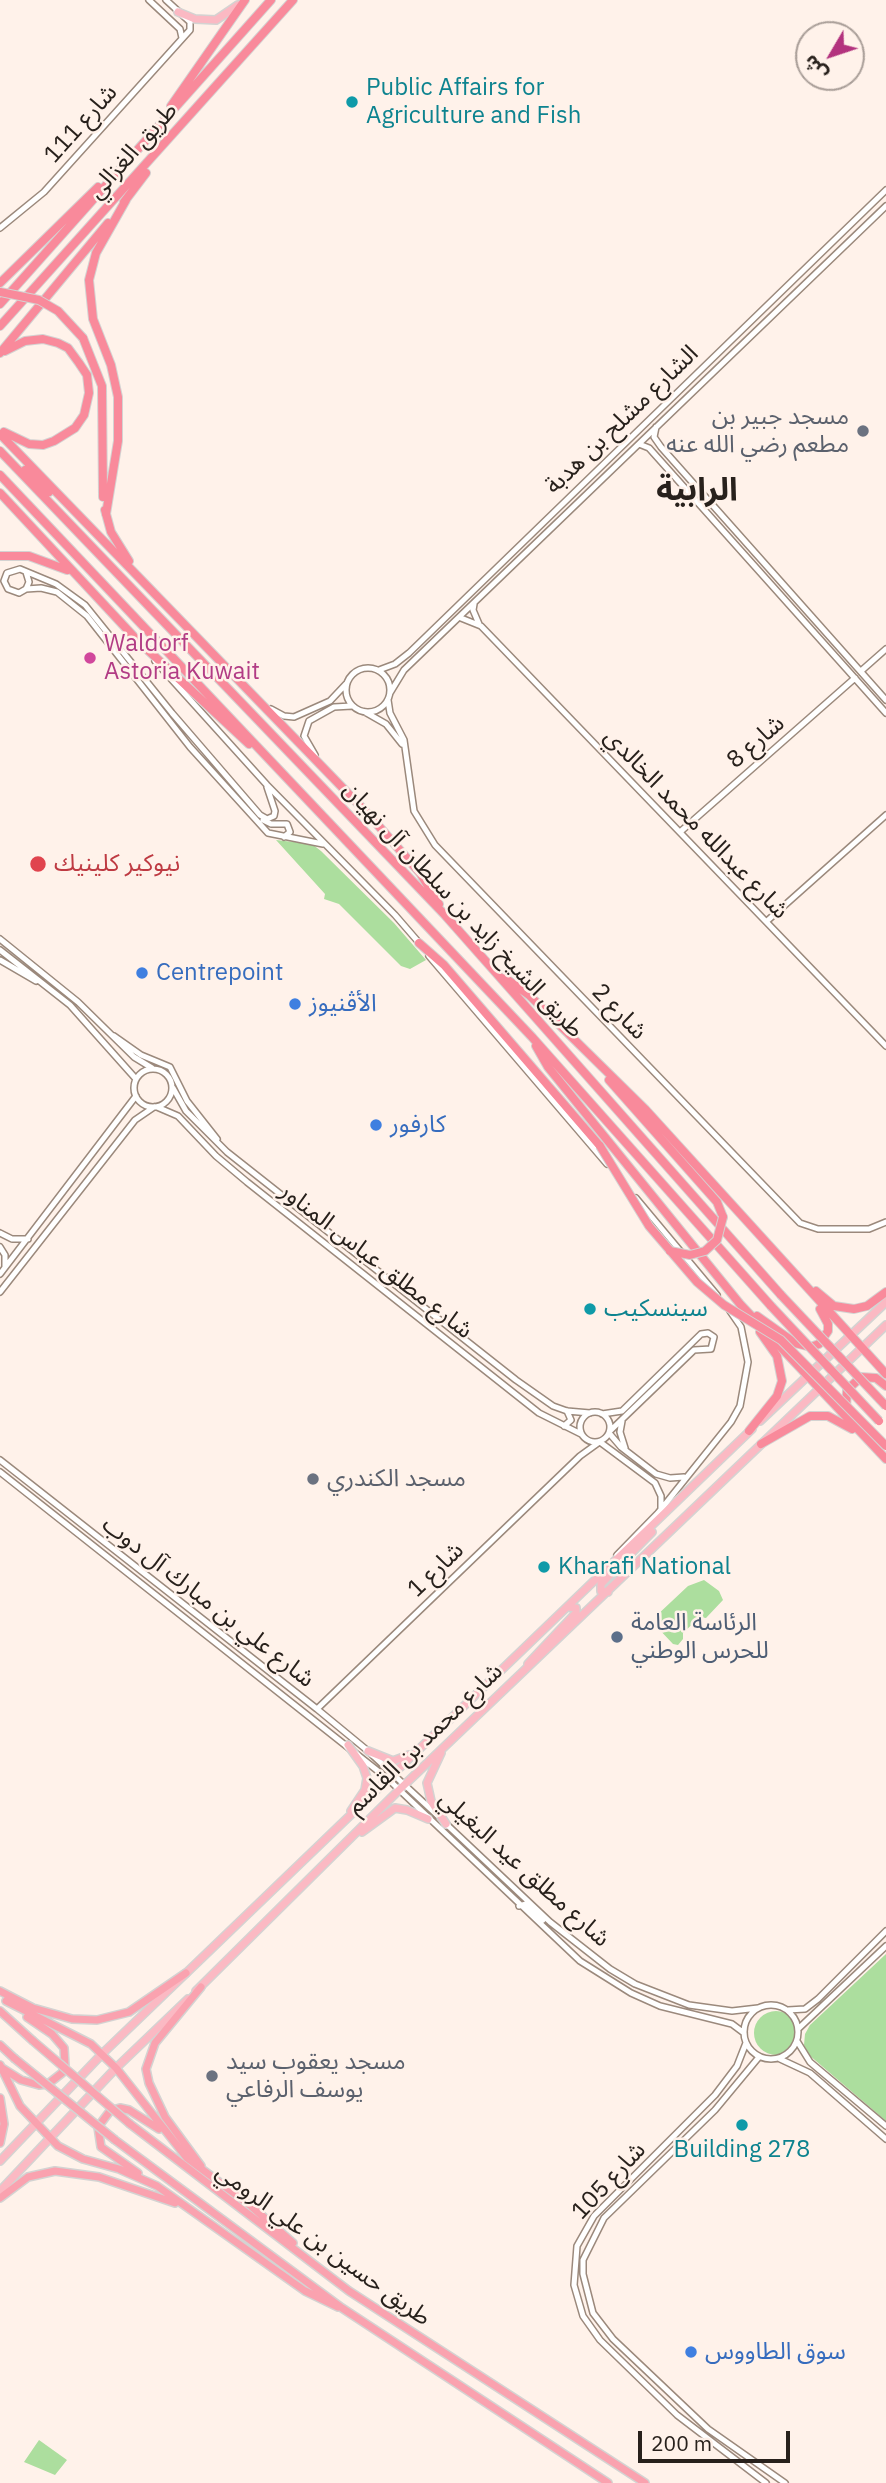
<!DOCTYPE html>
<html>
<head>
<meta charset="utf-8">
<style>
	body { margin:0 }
	#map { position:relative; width:886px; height:2483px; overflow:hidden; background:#fff2ea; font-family:"IBM Plex Sans","Noto Sans Arabic",sans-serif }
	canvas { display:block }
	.north { position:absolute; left:795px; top:21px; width:70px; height:70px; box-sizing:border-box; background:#fff2ea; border:2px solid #a99e98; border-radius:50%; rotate:231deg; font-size:19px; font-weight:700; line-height:28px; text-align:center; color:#28211c }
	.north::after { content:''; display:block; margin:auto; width:24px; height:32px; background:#b3337e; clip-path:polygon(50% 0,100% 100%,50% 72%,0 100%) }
	.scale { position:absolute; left:638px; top:2431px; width:152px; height:32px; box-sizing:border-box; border:4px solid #28211c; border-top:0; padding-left:9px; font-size:21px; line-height:24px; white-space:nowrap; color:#28211c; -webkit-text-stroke:5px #fff2ea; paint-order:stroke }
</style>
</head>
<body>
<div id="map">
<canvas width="886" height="2483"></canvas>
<div class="north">ش</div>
<div class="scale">200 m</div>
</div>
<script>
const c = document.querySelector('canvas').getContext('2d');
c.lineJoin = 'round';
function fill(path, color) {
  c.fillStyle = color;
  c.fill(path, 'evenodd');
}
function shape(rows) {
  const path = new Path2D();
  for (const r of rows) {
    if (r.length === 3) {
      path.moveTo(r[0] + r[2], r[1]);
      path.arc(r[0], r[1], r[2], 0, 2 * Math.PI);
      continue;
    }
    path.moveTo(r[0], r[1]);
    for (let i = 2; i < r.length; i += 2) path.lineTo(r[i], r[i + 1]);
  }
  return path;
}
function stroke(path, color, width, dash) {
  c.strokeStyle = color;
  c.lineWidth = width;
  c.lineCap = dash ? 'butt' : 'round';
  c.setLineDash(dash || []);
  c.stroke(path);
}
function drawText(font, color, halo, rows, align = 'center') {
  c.font = font + ' "IBM Plex Sans","Noto Sans Arabic",sans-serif';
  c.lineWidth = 5;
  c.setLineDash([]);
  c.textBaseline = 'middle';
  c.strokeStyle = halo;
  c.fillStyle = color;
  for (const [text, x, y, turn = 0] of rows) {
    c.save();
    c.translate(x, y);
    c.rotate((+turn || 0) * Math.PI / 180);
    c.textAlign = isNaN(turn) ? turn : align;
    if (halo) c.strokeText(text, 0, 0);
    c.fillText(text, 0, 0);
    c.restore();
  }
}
fill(shape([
	[276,840,312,844,321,851,394,923,426,960,410,969,401,966,339,904,324,899,325,894],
	[704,1580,719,1591,723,1600,706,1618,700,1617,683,1633,683,1639,678,1645,673,1644,656,1626,655,1617,688,1586],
	[886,1954,886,2121,809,2055,804,2045,805,2034,810,2025],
	[776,2033,22],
	[39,2440,67,2460,55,2475,24,2462]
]), '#acde9e');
const tertiary = shape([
	[149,0,180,29,182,38],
	[0,228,44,192,190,30,190,22,166,0],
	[656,427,654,437,661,447,886,700],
	[639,444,649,448,886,713],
	[26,572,29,582,26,589,19,593,8,589,4,581,7,573,20,569,56,584,85,605,172,713,260,815,267,819,274,816,275,811,267,787],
	[26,589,41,588,57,592,87,616,190,747,268,833,323,844],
	[474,604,473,610,479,624],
	[461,618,481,626,886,1046],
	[155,661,267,785,395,915,421,945],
	[368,690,22],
	[379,670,395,664,409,653,886,190],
	[861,671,886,649],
	[390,693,404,670,886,206],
	[388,700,390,713,404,740,414,811,435,845,800,1223,818,1229,869,1229,886,1222],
	[271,709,284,716,294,717,330,701,346,684],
	[365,712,386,724,402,744],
	[315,755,304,736,309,721,334,707,352,706],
	[263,820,271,824,287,824,290,832,284,837],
	[680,832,855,678],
	[767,921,886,815],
	[0,939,78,1002,134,1057,152,1068],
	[0,950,70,1005,136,1079],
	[429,956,607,1164],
	[0,960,36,981],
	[114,1036,141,1055,170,1067,187,1101,217,1139],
	[153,1088,19],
	[173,1088,186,1111,227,1152,516,1380,553,1406,567,1411,590,1413],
	[157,1107,178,1116,216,1156,247,1182,539,1413,581,1434],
	[636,1198,717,1295],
	[0,1233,12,1239,28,1239],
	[0,1247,5,1255,5,1267],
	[0,1274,136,1096],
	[0,1292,135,1120,154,1107],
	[595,1427,15],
	[602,1414,622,1411,701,1334,708,1333,714,1337,711,1349,694,1350,610,1431],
	[622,1421,620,1432,625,1448],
	[564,1426,571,1420,567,1411],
	[609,1433,621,1447,656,1474,670,1478,684,1477],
	[600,1442,655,1483,661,1496,661,1508],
	[0,1460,317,1709,368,1751,437,1815],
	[0,1472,388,1779,580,1961,631,1993,660,2006,732,2024,744,2033],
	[617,1555,658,1513,731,1422,740,1406,748,1362,741,1327,730,1311],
	[317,1709,580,1456,598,1443],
	[444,1822,550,1922,610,1969,635,1984,689,2005,732,2011,758,2008],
	[519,1906,526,1904,543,1920],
	[771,2032,27],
	[788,2010,805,2009,818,1999,886,1931],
	[798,2029,886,1946],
	[797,2041,810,2062,886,2126],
	[746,2043,737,2066,715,2095,594,2216,577,2246,574,2285,583,2316,600,2340,677,2415,766,2483],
	[759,2057,715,2110,604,2218,583,2260,583,2274,593,2313,613,2339,708,2429,785,2483],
	[780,2059,810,2073,886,2139]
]);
const primary = shape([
	[178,12,195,19,216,20,238,5],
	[760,1421,886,1302],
	[608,1592,601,1591,601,1584,652,1532],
	[528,1664,576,1613,576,1608,569,1607],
	[348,1745,363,1766,367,1778,365,1790,351,1811],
	[368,1751,393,1761,409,1755],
	[441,1753,427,1783,431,1801,446,1824],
	[362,1832,395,1808,407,1810,428,1819],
	[196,1991,399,1790,886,1325],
	[0,2161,102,2054,752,1429],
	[0,2191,116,2068,188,1999]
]);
const trunk = shape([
	[201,1987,155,2043,146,2069,149,2083,165,2117,201,2166],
	[0,1991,33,2008,72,2019,97,2020,129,2012,186,1973],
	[6,2001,91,2044,116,2068,187,2158,251,2206,293,2243],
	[0,2011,32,2040],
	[0,2045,14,2058],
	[0,2065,20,2106,58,2146,83,2159,119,2169,157,2186,305,2291,338,2307],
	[2,2068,21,2080,39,2085,48,2084,62,2073,65,2065,64,2048,52,2034,27,2017],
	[0,2098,4,2124,0,2143],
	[130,2124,349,2291,645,2483],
	[115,2140,342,2308,608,2483],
	[138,2173,101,2147,98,2127,110,2111,120,2108,129,2110,159,2129],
	[0,2198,28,2177,55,2171,99,2177,175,2203]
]);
const motorway = shape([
	[171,106,245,0],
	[124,202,146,173],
	[0,283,98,187],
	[0,304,271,0],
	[0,326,293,0],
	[83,338,102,386,103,497],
	[0,353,108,223],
	[4,432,29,444,43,445,54,441,75,428,84,415,89,393,87,375,79,363,68,348,58,343,43,339,25,341,5,351],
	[0,434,369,815,420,873,439,904],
	[0,451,444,914,781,1295],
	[25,470,49,492],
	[0,475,532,1037,771,1306],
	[0,493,137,640,249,744],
	[105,510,111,532,129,561],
	[106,514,118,441,118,397,111,365,93,319,89,280,96,253,126,200],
	[0,556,29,556,67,570],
	[419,943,444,965,600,1146],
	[505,978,529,995,645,1109,886,1374],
	[536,1046,548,1067,740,1304,886,1459],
	[609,1080,717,1202,723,1217],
	[816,1291,834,1306,854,1309,867,1306,886,1292],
	[757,1316,795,1343,811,1347,819,1344,828,1331,828,1324,820,1309],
	[846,1409,847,1390,861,1377,876,1378,886,1386],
	[749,1431,777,1396,782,1381,777,1356,760,1332],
	[761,1444,810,1416,828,1416,852,1429]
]);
stroke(tertiary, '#9b897c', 8);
stroke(primary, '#d4d3d2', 10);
stroke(trunk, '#d4d3d2', 10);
stroke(motorway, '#d4d3d2', 10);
stroke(tertiary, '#fff', 5);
stroke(primary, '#fbb9c3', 7);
stroke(trunk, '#faa2af', 7);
stroke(motorway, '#f98a9b', 8);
const trunkBridge = shape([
	[32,2040,130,2124],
	[14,2058,115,2140]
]);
const motorwayBridge = shape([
	[0,292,39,300,58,311,83,338],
	[600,1146,649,1226,697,1282,724,1305,781,1340,886,1446],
	[670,1251,690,1255,705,1251,717,1240,723,1217],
	[781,1295,886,1406],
	[771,1306,879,1421]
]);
stroke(trunkBridge, '#d4d3d2', 10, []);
stroke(motorwayBridge, '#d4d3d2', 10, []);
stroke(trunkBridge, '#faa2af', 7);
stroke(motorwayBridge, '#f98a9b', 8);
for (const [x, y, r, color] of [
	[352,102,7,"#0f9aa8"],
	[863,431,7,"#6b7280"],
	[90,658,7,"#d1479c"],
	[38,864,9,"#e0444e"],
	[142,973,7,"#3f7fe0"],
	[295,1004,7,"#3f7fe0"],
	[376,1125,7,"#3f7fe0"],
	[590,1309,7,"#0f9aa8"],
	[313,1479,7,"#6b7280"],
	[544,1567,7,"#0f9aa8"],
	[617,1637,7,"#5c6f8a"],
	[212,2076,7,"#6b7280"],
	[742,2125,7,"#0f9aa8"],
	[691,2352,7,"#3f7fe0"]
]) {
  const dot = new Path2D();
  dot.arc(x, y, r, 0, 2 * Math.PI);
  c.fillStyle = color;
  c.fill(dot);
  stroke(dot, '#fff2ea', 2.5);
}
drawText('24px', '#0d838f', '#fff2ea', [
	["Public Affairs for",366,88],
	["Agriculture and Fish",366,116],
	["سينسكيب",604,1309],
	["Kharafi National",558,1567],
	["Building 278",742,2150,"center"]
], 'left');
drawText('24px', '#28211c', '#fff2ea', [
	["شارع 111",81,124,-48],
	["طريق الغزالي",133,151,-48],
	["الشارع مشلح بن هدبة",622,420,-44],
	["شارع 8",756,742,-41],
	["شارع عبدالله محمد الخالدي",696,824,46],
	["طريق الشيخ زايد بن سلطان آل نهيان",463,910,47],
	["شارع 2",619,1012,46],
	["شارع مطلق عباس المناور",376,1261,38],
	["شارع 1",436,1570,-44],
	["شارع علي بن مبارك آل دوب",208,1602,38],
	["شارع محمد بن القاسم",425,1739,-44],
	["شارع مطلق عيد البغيلي",524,1869,42],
	["شارع 105",609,2181,-47],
	["طريق حسين بن علي الرومي",323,2245,36]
]);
drawText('24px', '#5b616d', '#fff2ea', [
	["مسجد جبير بن",849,417,"right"],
	["مطعم رضي الله عنه",849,445,"right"],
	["مسجد الكندري",327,1479],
	["مسجد يعقوب سيد",226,2062],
	["يوسف الرفاعي",226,2090]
], 'left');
drawText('24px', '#b23c85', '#fff2ea', [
	["Waldorf",104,644],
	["Astoria Kuwait",104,672]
], 'left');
drawText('24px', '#be3a42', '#fff2ea', [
	["نيوكير كلينيك",54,864]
], 'left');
drawText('24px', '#366cbe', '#fff2ea', [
	["Centrepoint",156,973],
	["الأڤنيوز",309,1004],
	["كارفور",390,1125],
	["سوق الطاووس",705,2352]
], 'left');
drawText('24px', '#4e5e75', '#fff2ea', [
	["الرئاسة العامة",631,1623],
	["للحرس الوطني",631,1651]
], 'left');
drawText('bold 32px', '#28211c', '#fff2ea', [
	["الرابية",697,491]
]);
</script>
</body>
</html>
